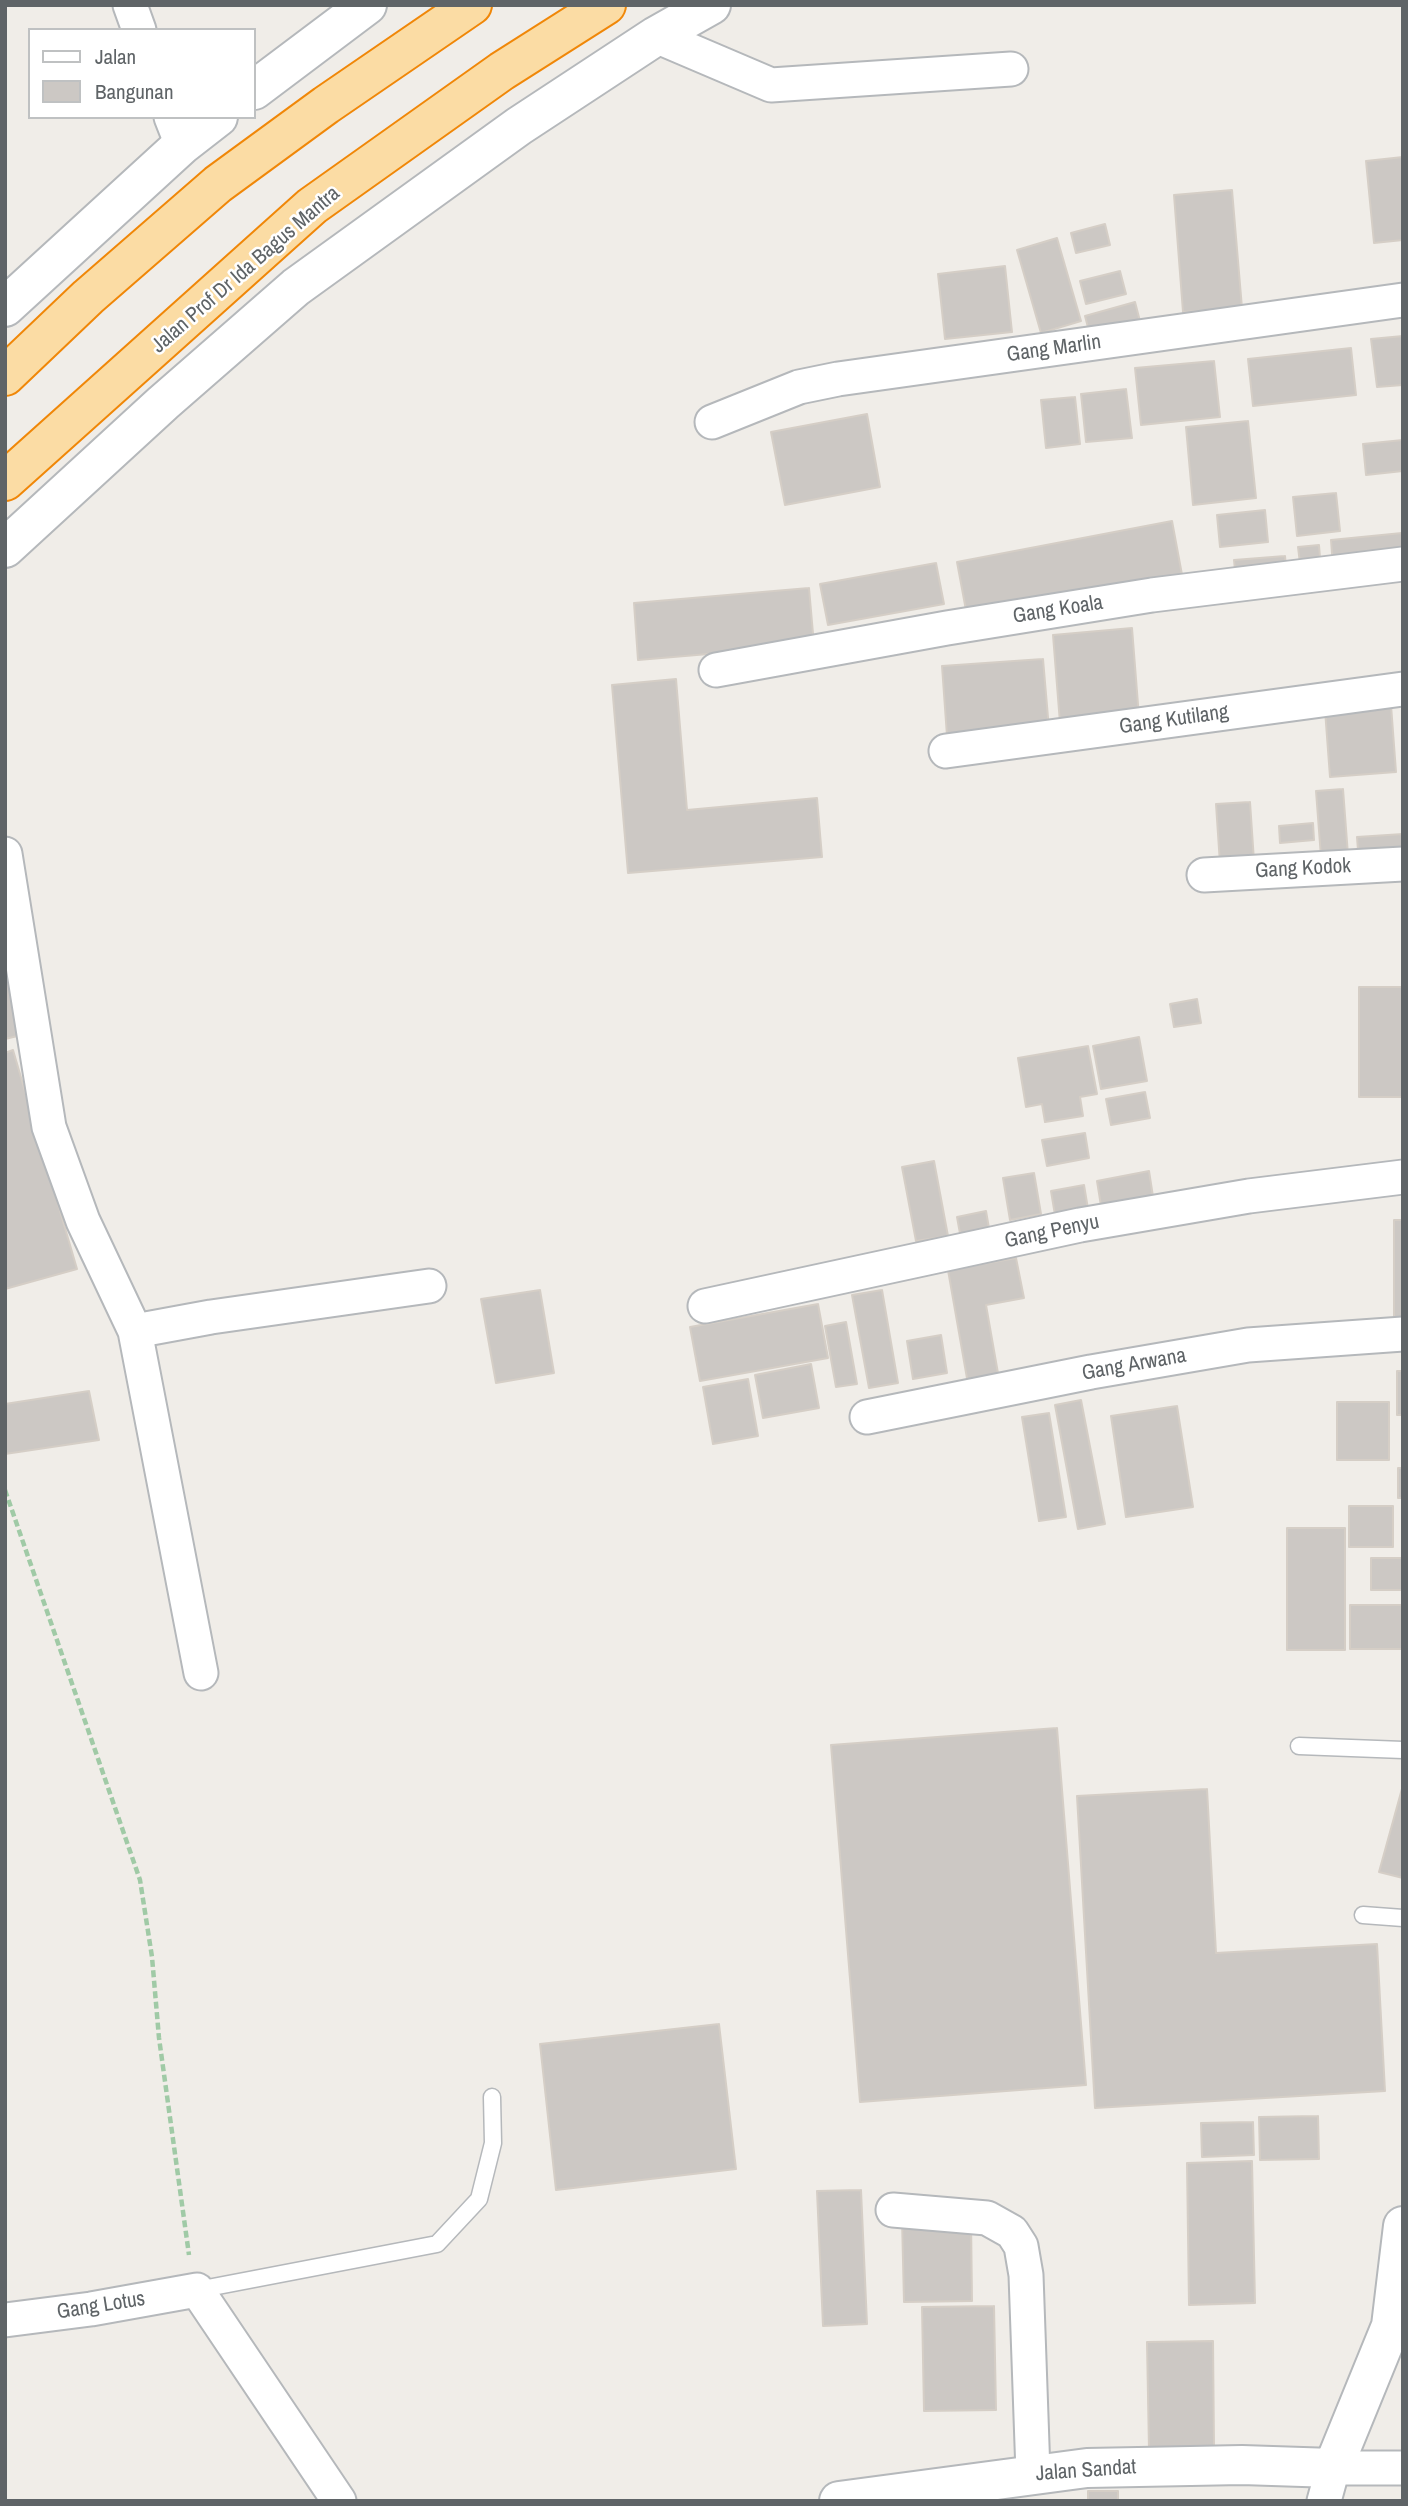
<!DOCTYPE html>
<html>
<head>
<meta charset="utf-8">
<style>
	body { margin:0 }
	#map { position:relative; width:1408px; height:2506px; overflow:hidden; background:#f0ede8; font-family:"Archivo Narrow",sans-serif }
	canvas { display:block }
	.frame { position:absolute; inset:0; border:7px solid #5f6467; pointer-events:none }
	.legend { position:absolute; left:28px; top:28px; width:228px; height:91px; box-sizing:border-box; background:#fff; border:2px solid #bfc1c2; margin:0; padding:9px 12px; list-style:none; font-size:21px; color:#5f6467 }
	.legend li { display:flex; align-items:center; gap:14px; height:35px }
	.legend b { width:35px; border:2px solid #bfc1c2 }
</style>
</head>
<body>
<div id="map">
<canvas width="1408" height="2506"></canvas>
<div class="frame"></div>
<ul class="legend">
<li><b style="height:9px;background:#fff"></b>Jalan</li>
<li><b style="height:19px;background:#ccc8c4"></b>Bangunan</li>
</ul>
</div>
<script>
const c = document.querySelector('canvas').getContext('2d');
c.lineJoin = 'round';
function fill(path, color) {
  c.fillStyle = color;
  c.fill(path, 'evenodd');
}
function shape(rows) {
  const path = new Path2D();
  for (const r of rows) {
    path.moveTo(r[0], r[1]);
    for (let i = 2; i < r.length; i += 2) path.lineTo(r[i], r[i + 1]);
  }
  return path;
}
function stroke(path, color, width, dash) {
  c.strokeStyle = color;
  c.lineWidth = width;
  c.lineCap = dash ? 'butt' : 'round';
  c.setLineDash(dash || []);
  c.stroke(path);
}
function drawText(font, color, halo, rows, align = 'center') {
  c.font = font + ' "Archivo Narrow",sans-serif';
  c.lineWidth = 5;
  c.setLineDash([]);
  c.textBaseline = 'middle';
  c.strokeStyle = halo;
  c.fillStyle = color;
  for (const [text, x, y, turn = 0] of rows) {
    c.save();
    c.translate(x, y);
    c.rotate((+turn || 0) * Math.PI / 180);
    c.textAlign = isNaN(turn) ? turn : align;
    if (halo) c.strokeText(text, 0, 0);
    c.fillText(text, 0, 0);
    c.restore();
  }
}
const building = shape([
	[1403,157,1403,240,1374,243,1366,161,1403,157],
	[1232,190,1242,308,1183,312,1174,195,1232,190],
	[1105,224,1110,245,1076,253,1071,233,1105,224],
	[1057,238,1081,321,1041,333,1017,250,1057,238],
	[1005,266,1012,332,945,339,938,274,1005,266],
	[1120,271,1126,294,1086,304,1080,281,1120,271],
	[1135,302,1141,325,1091,339,1085,316,1135,302],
	[1403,336,1403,385,1377,387,1371,339,1403,336],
	[1351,348,1356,395,1253,406,1248,359,1351,348],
	[1214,361,1220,417,1141,425,1135,368,1214,361],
	[1126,389,1132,438,1086,442,1081,394,1126,389],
	[1075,397,1080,444,1046,448,1041,400,1075,397],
	[867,414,880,487,785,505,771,432,867,414],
	[1248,421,1256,498,1193,505,1186,427,1248,421],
	[1403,440,1403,471,1366,475,1363,444,1403,440],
	[1336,493,1340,531,1297,536,1293,497,1336,493],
	[1265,510,1268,542,1220,547,1217,515,1265,510],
	[1172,521,1183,580,968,621,957,562,1172,521],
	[1402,533,1403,559,1333,567,1331,540,1402,533],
	[1319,545,1321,570,1301,572,1298,547,1319,545],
	[1285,556,1287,575,1236,581,1234,560,1285,556],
	[936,563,944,604,828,625,820,584,936,563],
	[809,588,814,645,638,660,634,603,809,588],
	[1132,628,1139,717,1060,723,1053,635,1132,628],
	[1043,659,1049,729,947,736,942,666,1043,659],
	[676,679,687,810,817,798,822,857,628,873,612,685,676,679],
	[1391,705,1396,772,1330,777,1325,710,1391,705],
	[1343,789,1348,855,1321,857,1316,791,1343,789],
	[1250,802,1254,861,1220,864,1216,804,1250,802],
	[1313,823,1314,840,1280,843,1279,826,1313,823],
	[1403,834,1403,860,1359,864,1357,837,1403,834],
	[5,930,30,1033,5,1039,5,930],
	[1359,987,1403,987,1403,1097,1359,1097,1359,987],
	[1197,999,1201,1023,1174,1027,1170,1004,1197,999],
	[1139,1037,1147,1081,1101,1089,1093,1046,1139,1037],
	[1088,1046,1097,1094,1080,1097,1083,1116,1045,1122,1042,1104,1026,1107,1018,1058,1088,1046],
	[13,1050,77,1269,5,1289,5,1053,13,1050],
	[1145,1092,1150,1118,1111,1125,1106,1099,1145,1092],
	[1085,1133,1089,1158,1047,1166,1042,1140,1085,1133],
	[934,1161,948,1236,916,1241,902,1167,934,1161],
	[1149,1171,1154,1203,1102,1212,1097,1181,1149,1171],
	[1034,1173,1041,1214,1010,1220,1003,1178,1034,1173],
	[1084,1185,1088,1209,1055,1215,1051,1191,1084,1185],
	[986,1211,990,1234,961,1239,957,1217,986,1211],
	[1394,1220,1403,1220,1403,1326,1394,1326,1394,1220],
	[1016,1258,1024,1298,986,1305,999,1379,968,1384,948,1270,1016,1258],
	[540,1290,554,1373,496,1383,481,1299,540,1290],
	[882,1290,898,1383,869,1388,852,1295,882,1290],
	[818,1304,828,1358,700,1381,690,1327,818,1304],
	[846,1322,857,1384,836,1387,825,1326,846,1322],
	[941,1335,947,1373,913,1379,907,1341,941,1335],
	[811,1364,819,1408,763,1418,755,1375,811,1364],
	[1397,1371,1403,1371,1403,1415,1397,1415,1397,1371],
	[748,1379,758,1436,713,1444,703,1387,748,1379],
	[89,1391,99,1440,5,1454,5,1404,89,1391],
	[1081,1400,1105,1524,1078,1529,1055,1405,1081,1400],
	[1337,1402,1389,1402,1389,1460,1337,1460,1337,1402],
	[1177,1406,1193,1507,1126,1517,1111,1416,1177,1406],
	[1049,1413,1066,1517,1039,1521,1022,1417,1049,1413],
	[1398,1468,1403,1468,1403,1498,1398,1498,1398,1468],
	[1349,1506,1393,1506,1393,1547,1349,1547,1349,1506],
	[1287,1528,1345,1528,1345,1650,1287,1650,1287,1528],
	[1371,1558,1403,1558,1403,1590,1371,1590,1371,1558],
	[1350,1605,1403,1605,1403,1649,1350,1649,1350,1605],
	[1057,1728,1086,2085,860,2102,831,1745,1057,1728],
	[1403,1785,1403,1878,1379,1872,1403,1785],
	[1207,1789,1216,1953,1377,1944,1385,2091,1095,2108,1077,1796,1207,1789],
	[719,2024,736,2169,556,2190,540,2044,719,2024],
	[1318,2116,1319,2159,1260,2160,1259,2117,1318,2116],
	[1253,2122,1254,2155,1202,2157,1201,2123,1253,2122],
	[1252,2161,1255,2303,1189,2305,1187,2163,1252,2161],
	[861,2190,867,2324,823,2326,817,2191,861,2190],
	[971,2218,972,2301,904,2302,902,2219,971,2218],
	[994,2306,996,2410,924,2411,922,2307,994,2306],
	[1213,2341,1214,2449,1149,2450,1147,2342,1213,2341],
	[1088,2491,1118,2491,1118,2501,1088,2501,1088,2491]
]);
fill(building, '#ccc8c4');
stroke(building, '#d5cec6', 2);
const service = shape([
	[1299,1746,1403,1750],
	[1363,1915,1403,1918],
	[197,2290,437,2244,479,2199,493,2143,492,2097]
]);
const minor = shape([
	[130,5,139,30],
	[656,36,771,85,1011,69],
	[171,117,182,145],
	[712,422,799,387,838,379,1403,300],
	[716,670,947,628,1152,595,1403,564],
	[946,751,1403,689],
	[5,854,49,1127,83,1221,135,1331,201,1673],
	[1204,875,1403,864],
	[705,1306,1080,1225,1249,1196,1403,1177],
	[135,1331,211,1317,429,1286],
	[867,1417,1091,1372,1248,1345,1403,1334],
	[893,2210,987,2218,1012,2232,1021,2246,1026,2275,1033,2473],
	[5,2320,91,2309,197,2290,339,2501],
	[1324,2501,1333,2468,1403,2468]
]);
const tertiary = shape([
	[254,90,367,5],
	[5,307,182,145,218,117],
	[5,548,163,403,296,287,519,126,656,36,711,5],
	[839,2501,1087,2468,1242,2465,1333,2468,1391,2326,1403,2226]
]);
const trunk = shape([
	[5,376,88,297,218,184,326,105,472,5],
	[5,481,312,206,502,71,606,5]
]);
stroke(service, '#b5b8bb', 19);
stroke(minor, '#b5b8bb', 37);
stroke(tertiary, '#b5b8bb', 42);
stroke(trunk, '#f08708', 42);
stroke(shape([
	[5,1490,140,1880,152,1957,159,2038,189,2255]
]), '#a0caa6', 4.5, [7, 3.5]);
stroke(service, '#fff', 16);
stroke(minor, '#fff', 33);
stroke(tertiary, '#fff', 38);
stroke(trunk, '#fbdca4', 38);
drawText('21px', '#5f6467', '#fff', [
	["Jalan Prof Dr Ida Bagus Mantra",246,270,-41],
	["Gang Marlin",1054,349,-8],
	["Gang Koala",1058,610,-9],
	["Gang Kutilang",1174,720,-8],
	["Gang Kodok",1303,869,-3],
	["Gang Penyu",1052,1232,-12],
	["Gang Arwana",1134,1365,-10],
	["Gang Lotus",101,2306,-9],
	["Jalan Sandat",1086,2471,-4]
]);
</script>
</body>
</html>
